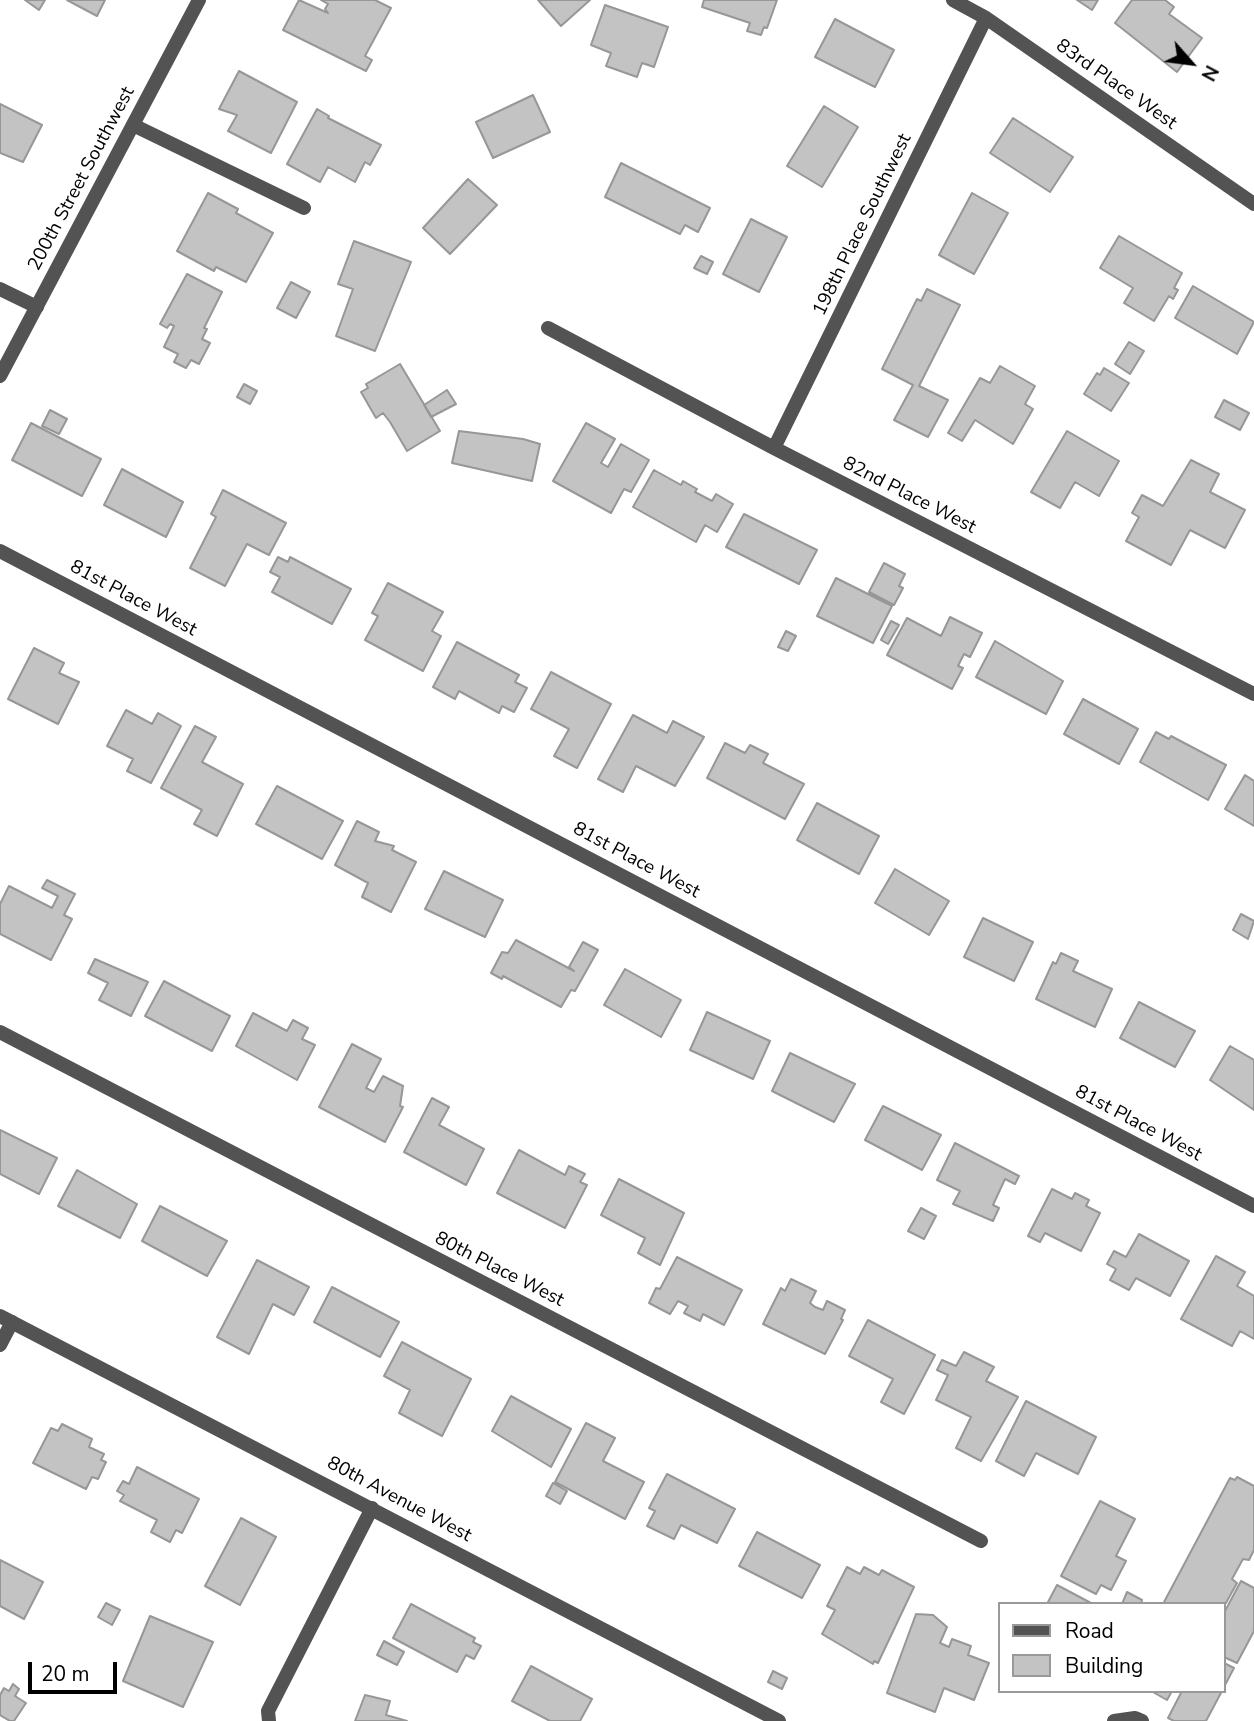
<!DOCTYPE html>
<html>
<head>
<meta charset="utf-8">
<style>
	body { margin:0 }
	#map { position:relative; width:1254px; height:1721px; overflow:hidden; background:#fff; font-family:"Nunito Sans",sans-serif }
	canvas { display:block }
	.legend { position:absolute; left:998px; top:1602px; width:228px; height:91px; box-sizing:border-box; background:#fff; border:2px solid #999; margin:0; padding:9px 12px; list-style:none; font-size:21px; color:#000 }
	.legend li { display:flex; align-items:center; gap:14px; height:35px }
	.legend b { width:35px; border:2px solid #999 }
	.north { position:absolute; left:1156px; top:28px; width:70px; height:70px; -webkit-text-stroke:5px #fff; paint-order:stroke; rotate:118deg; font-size:19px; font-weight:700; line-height:28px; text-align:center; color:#000 }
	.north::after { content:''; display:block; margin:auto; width:24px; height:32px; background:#000; clip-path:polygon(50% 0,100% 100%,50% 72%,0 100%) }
	.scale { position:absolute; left:28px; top:1662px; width:89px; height:32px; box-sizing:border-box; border:4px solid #000; border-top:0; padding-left:9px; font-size:21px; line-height:24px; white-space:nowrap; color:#000; -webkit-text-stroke:5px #fff; paint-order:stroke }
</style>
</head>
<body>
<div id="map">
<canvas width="1254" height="1721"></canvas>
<ul class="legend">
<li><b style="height:9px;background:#535353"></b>Road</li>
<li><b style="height:19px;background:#c3c3c3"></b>Building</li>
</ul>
<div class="north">N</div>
<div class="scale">20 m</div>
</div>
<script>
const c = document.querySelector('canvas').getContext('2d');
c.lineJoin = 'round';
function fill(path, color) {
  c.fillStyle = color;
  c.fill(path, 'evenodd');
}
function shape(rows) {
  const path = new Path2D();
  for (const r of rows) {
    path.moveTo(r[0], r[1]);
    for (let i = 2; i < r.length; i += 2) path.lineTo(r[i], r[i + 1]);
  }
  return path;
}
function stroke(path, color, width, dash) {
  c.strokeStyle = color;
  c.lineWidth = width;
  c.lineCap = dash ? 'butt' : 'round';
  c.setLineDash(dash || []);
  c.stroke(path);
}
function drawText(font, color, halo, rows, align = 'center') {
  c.font = font + ' "Nunito Sans",sans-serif';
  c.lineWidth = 7;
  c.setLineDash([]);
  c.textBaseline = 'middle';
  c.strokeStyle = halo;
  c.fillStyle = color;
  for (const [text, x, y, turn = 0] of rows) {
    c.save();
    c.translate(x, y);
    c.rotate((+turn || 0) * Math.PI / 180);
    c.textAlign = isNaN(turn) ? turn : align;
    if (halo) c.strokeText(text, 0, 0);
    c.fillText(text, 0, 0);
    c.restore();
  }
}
const building = shape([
	[25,0,45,0,39,10,25,0],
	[67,0,105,0,97,16,67,0],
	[299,0,328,13,325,9,328,4,321,0,375,0,391,8,365,56,372,60,366,71,283,30,299,0],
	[538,0,590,0,561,26,538,0],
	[704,0,777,0,767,28,764,27,761,35,747,31,750,23,702,7,704,0],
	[1077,0,1098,0,1092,10,1077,0],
	[1132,0,1165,0,1174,7,1169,14,1202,38,1177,72,1115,23,1132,0],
	[605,5,668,27,654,67,642,63,637,77,606,66,611,53,591,45,605,5],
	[835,19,894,50,875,87,815,57,835,19],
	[239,71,297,102,271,153,228,131,237,115,219,109,239,71],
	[533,95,550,132,493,158,476,122,533,95],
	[0,104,42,125,23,162,0,153,0,104],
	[824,106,858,127,822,187,787,166,824,106],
	[317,109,329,116,328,118,381,145,370,165,365,162,355,182,328,167,320,182,287,164,317,109],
	[1013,118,1073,157,1050,192,990,153,1013,118],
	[621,163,710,208,698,232,685,225,680,234,605,197,621,163],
	[468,179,497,205,450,254,423,228,468,179],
	[208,193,238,209,236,213,273,233,246,282,216,267,214,271,177,251,208,193],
	[972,193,1008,213,974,274,939,255,972,193],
	[751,219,787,237,759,292,723,274,751,219],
	[1119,236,1182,273,1174,288,1178,290,1173,299,1169,296,1154,321,1124,303,1133,288,1100,268,1119,236],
	[354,241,411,262,375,351,336,336,353,289,338,284,354,241],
	[701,256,713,262,707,274,694,268,701,256],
	[187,274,222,292,204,328,207,329,202,339,210,343,199,364,191,360,186,368,174,362,178,354,164,347,174,326,170,324,167,328,160,324,187,274],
	[291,282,310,292,296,318,277,308,291,282],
	[1193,286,1254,322,1237,354,1175,318,1193,286],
	[927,289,960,305,919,386,948,400,928,437,894,420,913,385,882,369,917,299,921,301,927,289],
	[1129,342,1144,351,1130,374,1115,364,1129,342],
	[400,364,440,431,407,451,390,422,383,413,376,418,361,392,368,388,366,384,400,364],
	[1000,366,1035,386,1025,404,1033,409,1013,444,975,420,962,441,948,433,980,378,990,383,1000,366],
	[1104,368,1129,383,1111,411,1084,394,1097,373,1100,375,1104,368],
	[244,384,257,391,250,404,237,397,244,384],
	[447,390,456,404,431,417,424,405,447,390],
	[1224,400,1249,413,1240,430,1215,417,1224,400],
	[50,410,67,419,59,434,42,426,50,410],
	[31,423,101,459,82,496,12,460,31,423],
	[586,423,615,439,601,463,608,467,621,444,649,460,631,492,624,489,611,513,553,481,586,423],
	[459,431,523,439,540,444,532,481,452,463,459,431],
	[1067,431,1119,461,1099,496,1075,482,1060,508,1031,492,1067,431],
	[1191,460,1219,474,1210,492,1245,510,1225,548,1190,530,1171,565,1126,541,1139,517,1132,513,1142,495,1163,506,1191,460],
	[122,469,183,502,166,537,104,505,122,469],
	[654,470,681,485,683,481,697,489,695,492,712,501,716,494,733,504,717,532,705,525,696,542,633,507,654,470],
	[223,490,286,523,269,555,247,544,225,586,190,568,216,517,211,514,223,490],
	[744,514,817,550,799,584,726,547,744,514],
	[278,557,288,562,290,557,351,589,332,624,272,592,280,577,270,572,278,557],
	[884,563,905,574,899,586,903,588,894,605,869,592,884,563],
	[836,578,892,606,873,643,817,616,836,578],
	[388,583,443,612,432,631,441,636,423,671,365,640,378,616,372,613,388,583],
	[950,617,982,633,970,657,964,654,958,666,963,668,952,689,887,655,907,618,941,636,950,617],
	[891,621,899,625,888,644,881,640,891,621],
	[786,631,796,636,788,651,778,647,786,631],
	[995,641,1063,681,1046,714,976,677,995,641],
	[457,642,519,675,515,682,527,688,514,712,502,706,499,713,459,691,455,699,433,687,457,642],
	[34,648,64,663,59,673,79,682,58,724,8,699,34,648],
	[551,672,611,704,577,768,554,756,569,729,531,709,551,672],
	[1083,699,1138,729,1119,764,1064,734,1083,699],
	[126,710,152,724,158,713,181,726,151,783,127,771,133,759,107,746,126,710],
	[633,715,667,733,673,721,704,737,675,786,636,766,623,792,598,779,633,715],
	[195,726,216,737,202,762,243,784,217,836,194,824,202,810,161,788,195,726],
	[1156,732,1169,739,1171,736,1226,765,1208,800,1140,762,1156,732],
	[725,743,745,753,750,745,768,754,763,763,804,784,785,819,707,778,725,743],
	[1245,775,1254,781,1254,826,1225,809,1245,775],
	[277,786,343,821,322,859,256,824,277,786],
	[817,803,879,836,859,874,797,840,817,803],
	[357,821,379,832,375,841,394,846,392,850,416,862,391,912,362,897,368,883,335,865,357,821],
	[895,869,949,901,929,935,875,903,895,869],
	[444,871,503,900,485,937,425,909,444,871],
	[47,880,75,894,64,915,72,919,51,960,0,934,0,904,9,886,52,908,58,896,42,888,47,880],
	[1241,914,1254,921,1248,939,1233,930,1241,914],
	[983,918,1033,942,1014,981,964,957,983,918],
	[516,940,574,971,569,967,583,942,598,950,575,991,571,990,561,1007,503,976,502,979,491,973,502,952,508,953,516,940],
	[1061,953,1078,961,1073,971,1112,989,1095,1027,1036,999,1053,962,1056,964,1061,953],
	[95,959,148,982,131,1016,99,1000,108,983,88,973,95,959],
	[625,969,681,1000,661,1037,604,1005,625,969],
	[164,981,230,1016,212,1051,145,1016,164,981],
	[1139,1002,1195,1031,1175,1067,1120,1038,1139,1002],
	[707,1012,770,1041,753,1079,690,1050,707,1012],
	[253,1013,287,1031,293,1020,308,1028,302,1039,315,1045,297,1080,236,1046,253,1013],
	[352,1044,381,1059,366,1088,374,1092,383,1076,403,1086,400,1106,403,1107,385,1142,319,1107,352,1044],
	[1230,1046,1254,1060,1254,1110,1210,1080,1230,1046],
	[790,1053,855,1084,834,1122,772,1091,790,1053],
	[432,1098,449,1107,439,1125,484,1149,466,1185,404,1152,432,1098],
	[883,1106,941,1135,922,1170,865,1140,883,1106],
	[0,1130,57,1158,39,1194,0,1174,0,1130],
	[955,1143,1019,1176,1015,1184,1005,1179,993,1205,999,1208,993,1221,953,1204,960,1191,937,1180,955,1143],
	[519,1150,565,1175,569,1166,585,1174,580,1182,587,1185,565,1228,497,1193,519,1150],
	[77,1170,137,1204,120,1238,58,1206,77,1170],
	[619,1179,684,1213,660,1265,638,1253,645,1238,601,1215,619,1179],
	[1052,1189,1072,1199,1075,1193,1089,1200,1086,1206,1100,1213,1081,1251,1045,1233,1040,1242,1028,1236,1052,1189],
	[160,1206,227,1241,207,1276,142,1241,160,1206],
	[921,1208,936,1216,924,1239,908,1231,921,1208],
	[1139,1234,1189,1261,1170,1296,1136,1278,1129,1290,1110,1280,1116,1269,1107,1264,1114,1251,1126,1257,1139,1234],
	[1216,1256,1245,1272,1237,1286,1254,1296,1254,1339,1240,1331,1232,1346,1181,1319,1216,1256],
	[677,1257,742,1290,724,1325,703,1314,700,1321,684,1313,688,1306,678,1301,670,1314,649,1303,656,1288,660,1289,677,1257],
	[257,1260,309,1287,294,1315,273,1304,249,1354,217,1337,257,1260],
	[791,1279,816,1291,810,1303,815,1307,823,1310,827,1301,845,1310,841,1319,843,1320,825,1354,763,1324,781,1288,785,1291,791,1279],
	[332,1287,399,1322,380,1357,314,1322,332,1287],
	[868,1320,935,1355,904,1414,881,1402,893,1379,849,1356,868,1320],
	[402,1342,471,1379,442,1436,399,1413,410,1390,384,1376,402,1342],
	[964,1352,994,1367,986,1381,1018,1397,981,1461,956,1448,971,1417,936,1400,948,1375,937,1370,942,1360,956,1366,964,1352],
	[511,1396,571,1429,551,1467,492,1431,511,1396],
	[1026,1401,1096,1437,1078,1474,1036,1453,1024,1476,996,1461,1026,1401],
	[586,1423,615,1438,603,1461,644,1482,625,1519,555,1482,586,1423],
	[62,1424,92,1439,89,1447,104,1454,101,1460,106,1462,98,1479,92,1477,86,1489,33,1463,51,1428,58,1431,62,1424],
	[137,1467,199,1499,182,1533,176,1530,170,1542,151,1532,157,1520,120,1501,124,1495,117,1491,123,1481,129,1484,137,1467],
	[667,1474,735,1509,717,1543,681,1525,674,1539,647,1526,655,1511,649,1508,667,1474],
	[1237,1477,1254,1486,1254,1550,1249,1560,1243,1559,1232,1579,1237,1583,1226,1603,1163,1604,1230,1478,1235,1480,1237,1477],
	[553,1483,567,1491,560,1504,546,1496,553,1483],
	[1100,1501,1135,1519,1116,1556,1126,1561,1111,1590,1101,1585,1096,1594,1061,1576,1100,1501],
	[241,1518,276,1537,240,1605,205,1586,241,1518],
	[757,1532,820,1565,802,1598,739,1566,757,1532],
	[0,1560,43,1582,24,1619,0,1606,0,1560],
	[847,1567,860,1574,864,1567,879,1575,882,1570,914,1587,878,1663,874,1661,873,1664,822,1634,835,1610,827,1606,847,1567],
	[1241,1581,1254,1588,1254,1631,1237,1663,1224,1657,1224,1613,1241,1581],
	[1057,1585,1091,1603,1091,1604,1047,1604,1057,1585],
	[1127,1592,1142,1600,1141,1604,1122,1604,1127,1592],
	[106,1603,120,1610,112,1625,98,1617,106,1603],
	[411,1604,475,1638,473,1642,481,1646,474,1659,466,1655,457,1672,393,1638,411,1604],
	[916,1614,933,1615,947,1627,940,1643,949,1647,952,1639,971,1646,968,1655,989,1663,974,1700,944,1688,935,1712,887,1693,916,1614],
	[150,1616,213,1642,183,1707,123,1681,150,1616],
	[384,1641,404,1652,397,1665,377,1655,384,1641],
	[1224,1663,1234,1668,1224,1687,1224,1663],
	[531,1666,592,1699,580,1721,550,1721,512,1701,531,1666],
	[773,1671,787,1678,782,1689,768,1682,773,1671],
	[13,1684,19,1689,15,1696,26,1703,14,1721,10,1721,0,1715,0,1695,4,1688,9,1691,13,1684],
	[1151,1691,1172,1691,1167,1700,1151,1691],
	[1182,1691,1222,1691,1206,1721,1174,1721,1168,1718,1182,1691],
	[365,1695,390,1701,386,1715,407,1721,355,1721,365,1695]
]);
fill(building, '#c3c3c3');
stroke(building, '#979797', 2);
stroke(shape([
	[133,125,304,208],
	[1114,1721,1135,1718,1142,1721]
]), '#535353', 14);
stroke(shape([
	[953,0,986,18,1254,204],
	[0,289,37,307],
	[548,328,774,448,1254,694],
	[774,448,986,18],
	[0,551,1254,1206],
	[0,1032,981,1541],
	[0,1345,12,1322],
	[269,1721,268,1711,372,1508]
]), '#535353', 14);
stroke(shape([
	[0,376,199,0],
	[0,1316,779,1721]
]), '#535353', 14);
drawText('19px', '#000', '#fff', [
	["83rd Place West",1116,85,35],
	["200th Street Southwest",82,179,-62],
	["198th Place Southwest",863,225,-64],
	["82nd Place West",909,496,27],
	["81st Place West",133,599,28],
	["81st Place West",636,861,28],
	["81st Place West",1138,1124,28],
	["80th Place West",499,1270,27],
	["80th Avenue West",399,1500,28]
]);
</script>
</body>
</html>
